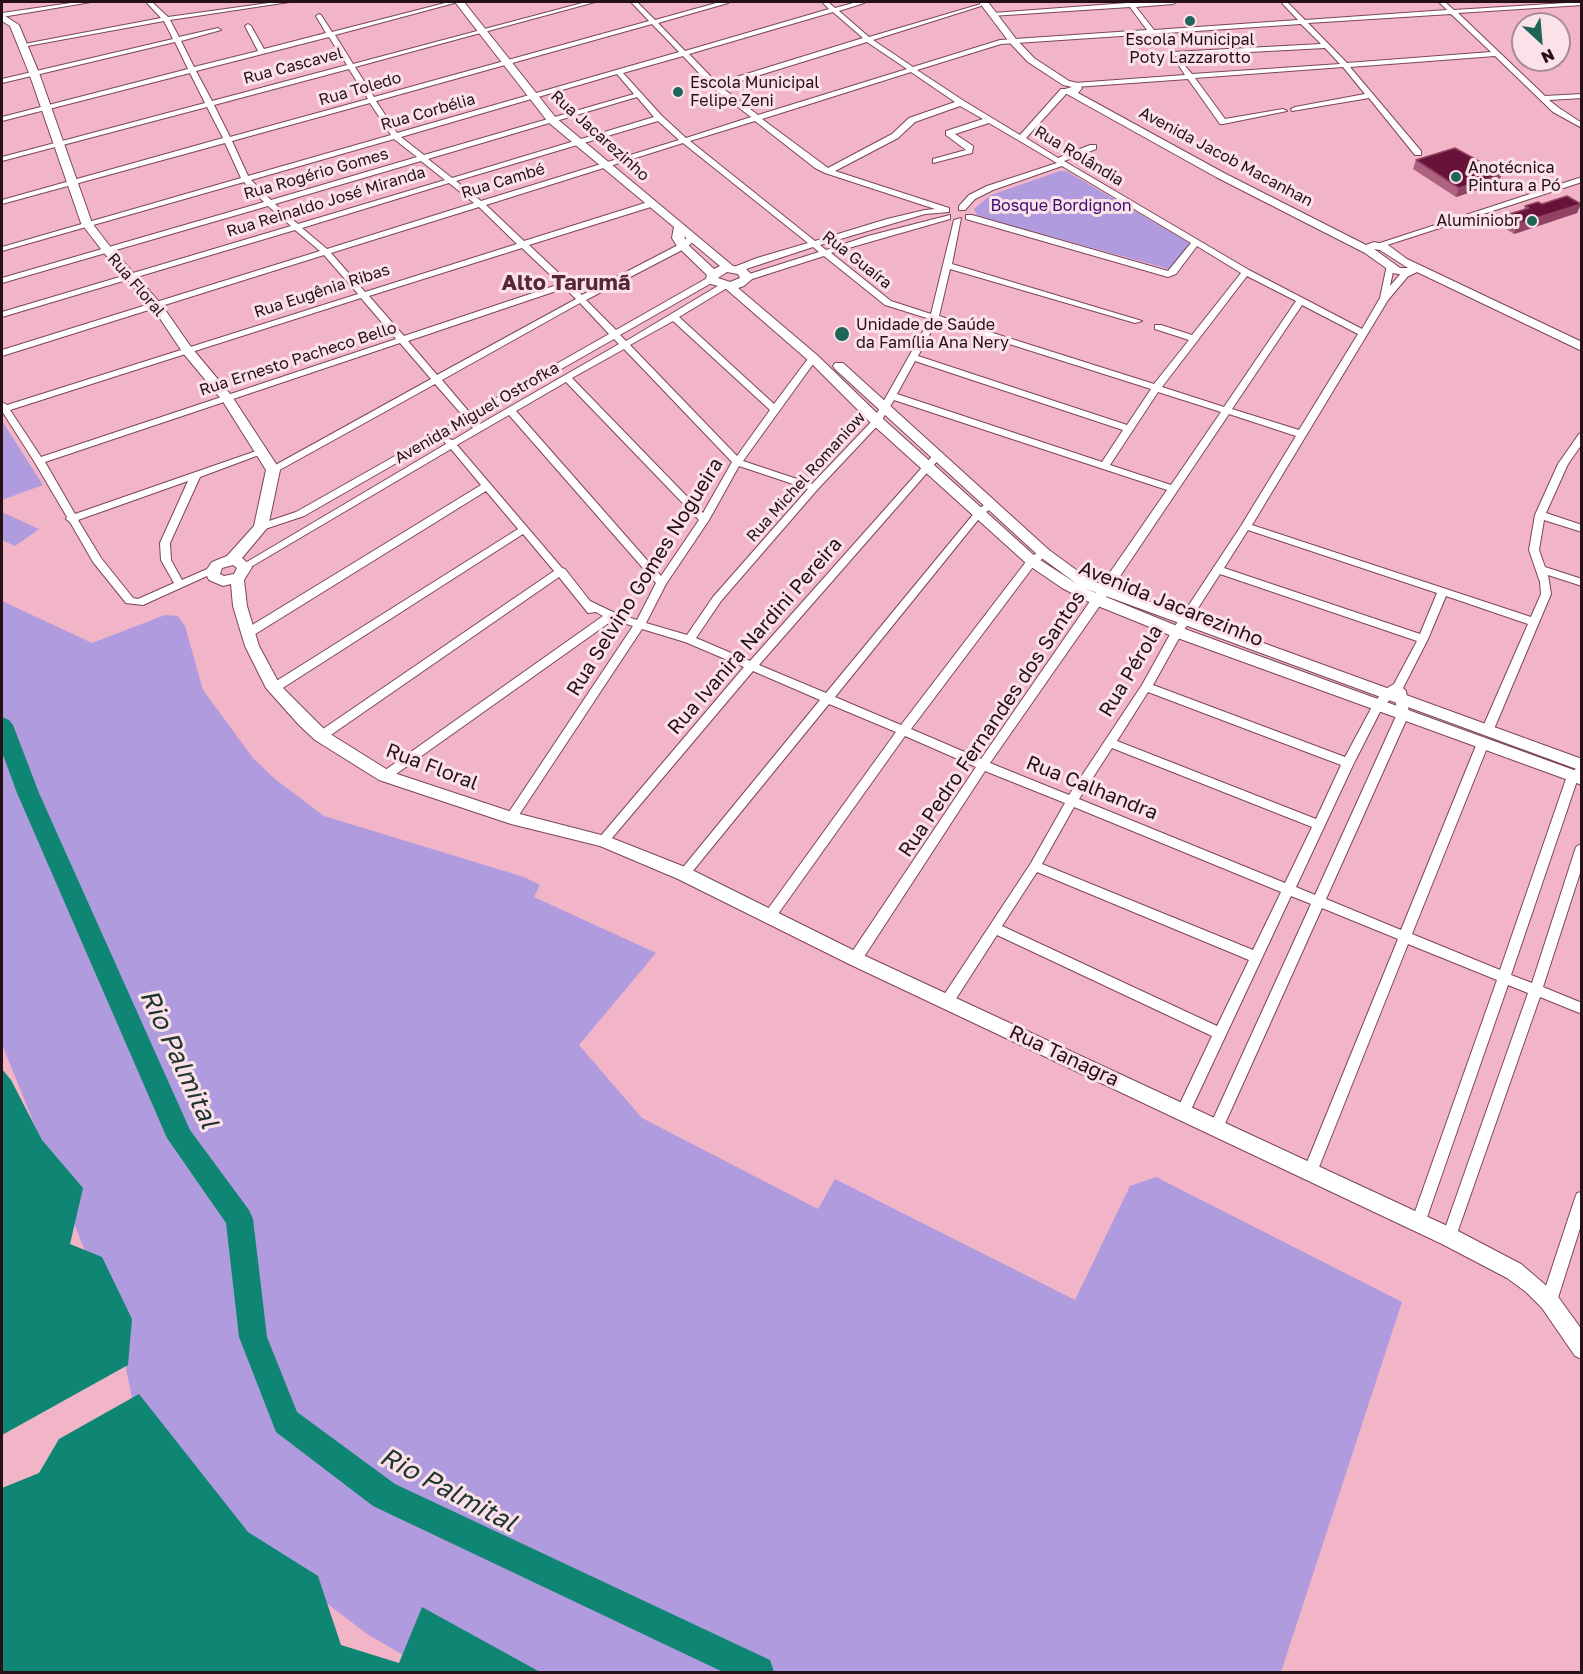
<!DOCTYPE html>
<html>
<head>
<meta charset="utf-8">
<style>
	body { margin:0 }
	#map { position:relative; width:1583px; height:1674px; overflow:hidden; background:#f2b4c7; font-family:"Golos Text",sans-serif }
	canvas { display:block }
	.frame { position:absolute; inset:0; border:3px solid #261017; pointer-events:none }
	.north { position:absolute; left:1511px; top:12px; width:60px; height:60px; box-sizing:border-box; background:#fbe1e8; border:2px solid #a68d94; border-radius:50%; rotate:154deg; font-size:16px; font-weight:700; line-height:24px; text-align:center; color:#261017 }
	.north::after { content:''; display:block; margin:auto; width:21px; height:27px; background:#1e6558; clip-path:polygon(50% 0,100% 100%,50% 72%,0 100%) }
</style>
</head>
<body>
<div id="map">
<canvas width="1583" height="1674"></canvas>
<div class="frame"></div>
<div class="north">N</div>
</div>
<script>
const c = document.querySelector('canvas').getContext('2d');
c.lineJoin = 'round';
function fill(path, color) {
  c.fillStyle = color;
  c.fill(path, 'evenodd');
}
function shape(rows) {
  const path = new Path2D();
  for (const r of rows) {
    path.moveTo(r[0], r[1]);
    for (let i = 2; i < r.length; i += 2) path.lineTo(r[i], r[i + 1]);
  }
  return path;
}
function stroke(path, color, width, dash) {
  c.strokeStyle = color;
  c.lineWidth = width;
  c.lineCap = dash ? 'butt' : 'round';
  c.setLineDash(dash || []);
  c.stroke(path);
}
function drawText(font, color, halo, rows, align = 'center') {
  c.font = font + ' "Golos Text",sans-serif';
  c.lineWidth = 6;
  c.setLineDash([]);
  c.textBaseline = 'middle';
  c.strokeStyle = halo;
  c.fillStyle = color;
  for (const [text, x, y, turn = 0] of rows) {
    c.save();
    c.translate(x, y);
    c.rotate((+turn || 0) * Math.PI / 180);
    c.textAlign = isNaN(turn) ? turn : align;
    if (halo) c.strokeText(text, 0, 0);
    c.fillText(text, 0, 0);
    c.restore();
  }
}
fill(shape([
	[1060,171,1066,171,1191,244,1169,269,984,218,977,215,974,209,991,195],
	[2,421,43,485,2,500],
	[2,512,39,529,15,546,2,540],
	[2,601,92,643,165,615,178,616,185,626,203,690,253,758,275,779,324,816,524,877,540,885,534,897,656,953,579,1045,642,1118,818,1209,835,1179,1075,1300,1130,1186,1156,1177,1402,1302,1281,1672,432,1672,367,1634,159,1475,137,1423,120,1338,2,1044]
]), '#b09bde');
fill(shape([
	[2,1069,11,1080,42,1140,83,1188,70,1244,102,1257,132,1319,128,1365,2,1435],
	[139,1394,248,1532,318,1576,341,1645,399,1663,422,1607,540,1672,2,1672,2,1488,39,1473,59,1439]
]), '#0f8573');
fill(shape([
	[2,717,9,720,13,725,39,793,190,1130,249,1210,253,1219,267,1337,297,1412,395,1484,770,1660,774,1672,723,1672,373,1506,276,1432,239,1337,226,1223,167,1138,17,793,2,752,2,717]
]), '#0f8573');
const street = shape([
	[78,2,91,2,2,17,2,13,78,2],
	[146,2,152,2,168,17,276,2,289,2,170,20,179,37,218,28,221,30,181,41,194,67,258,51,245,26,248,24,251,26,264,49,326,33,316,16,319,14,321,15,332,32,449,2,458,2,335,35,353,64,586,2,595,2,355,67,374,97,649,21,631,2,637,2,655,20,720,2,729,2,728,3,658,23,685,51,829,9,822,2,828,2,835,8,857,2,865,2,864,3,839,11,869,37,981,4,981,6,873,40,913,67,1000,40,1147,30,1130,7,991,16,991,14,993,13,1127,3,1126,2,1176,2,1173,4,1136,7,1154,30,1298,20,1281,2,1287,2,1305,20,1447,10,1439,2,1445,2,1454,10,1582,2,1582,5,1458,13,1545,96,1582,94,1582,98,1549,100,1559,108,1582,123,1582,128,1553,112,1495,56,1350,67,1421,151,1421,155,1415,155,1369,98,1292,111,1291,109,1295,107,1365,94,1343,67,1195,78,1225,119,1283,109,1287,111,1223,124,1220,124,1188,79,1075,87,1071,85,1075,83,1185,75,1176,61,1179,59,1192,74,1340,64,1325,48,1173,56,1170,54,1173,52,1321,44,1301,24,1001,44,917,70,964,101,1020,135,1061,89,1067,89,1067,93,1026,138,1058,158,1090,145,1096,145,1096,149,1064,161,1249,270,1362,329,1380,298,1387,265,1394,267,1390,286,1403,271,1409,271,1409,275,1388,300,1252,525,1531,617,1541,594,1540,582,1529,550,1535,515,1558,464,1579,434,1582,433,1582,444,1568,464,1546,513,1582,525,1582,532,1544,520,1539,550,1545,567,1582,579,1582,586,1548,575,1551,594,1494,729,1488,733,1482,729,1528,624,1446,596,1428,639,1403,688,1406,691,1409,714,1326,899,1401,930,1477,743,1483,739,1487,740,1489,743,1412,934,1500,970,1567,776,1582,764,1582,775,1578,778,1511,975,1532,983,1576,847,1582,843,1582,867,1543,987,1582,1003,1582,1014,1540,997,1454,1242,1449,1244,1444,1242,1442,1237,1528,993,1508,985,1425,1223,1423,1228,1418,1230,1413,1228,1411,1223,1497,980,1408,944,1317,1172,1315,1177,1310,1178,1305,1177,1303,1172,1398,939,1322,908,1223,1128,1221,1132,1216,1134,1211,1132,1209,1128,1311,904,1291,896,1188,1116,1183,1118,1178,1116,1176,1112,1212,1036,997,935,952,1005,947,1006,942,1005,940,1001,1031,863,1065,803,985,771,860,963,855,964,850,963,849,959,850,955,976,767,905,736,773,921,765,921,763,917,765,913,896,732,829,704,688,877,680,877,678,874,680,871,820,700,753,671,607,844,599,844,597,841,599,838,744,667,685,642,642,629,515,821,507,821,505,818,633,626,613,620,389,779,381,779,379,776,381,773,603,616,596,612,588,613,559,577,325,739,317,739,315,736,317,733,554,571,523,534,278,691,270,691,268,688,270,685,518,529,486,491,252,636,244,636,243,633,244,630,481,485,451,449,249,568,245,569,240,566,446,444,443,440,445,438,453,440,473,428,468,422,304,516,265,529,257,529,257,525,296,512,464,417,435,384,276,472,270,472,270,468,431,379,400,343,45,462,75,514,259,450,262,449,267,452,200,477,170,543,171,560,182,580,214,566,219,569,218,571,143,605,126,603,93,562,70,522,66,519,67,517,34,461,2,411,2,402,7,405,358,294,324,255,2,356,2,350,320,251,295,230,2,317,2,312,291,226,268,206,2,283,2,278,264,202,244,182,2,251,2,247,241,178,225,143,2,204,2,200,223,138,207,107,2,161,2,157,205,103,190,73,2,121,2,117,188,69,175,42,2,83,2,79,173,39,164,21,22,47,19,45,161,18,146,2],
	[833,12,863,38,717,83,689,54,833,12],
	[1451,14,1491,52,1347,63,1308,23,1451,14],
	[652,24,679,52,397,133,376,101,652,24],
	[329,37,347,65,212,101,196,71,329,37],
	[867,42,907,69,758,115,721,87,867,42],
	[683,56,713,88,751,117,686,138,662,116,623,73,683,56],
	[349,69,368,99,230,137,214,105,349,69],
	[911,72,955,102,909,118,892,134,828,168,762,119,911,72],
	[617,74,634,94,424,155,401,137,617,74],
	[637,97,654,117,452,178,428,159,637,97],
	[370,103,391,135,248,176,232,141,370,103],
	[960,106,983,119,946,131,946,135,966,150,933,159,933,163,972,153,973,146,955,134,989,123,1057,163,987,186,969,195,959,206,959,210,965,210,975,199,993,190,1062,166,1191,243,1168,271,972,215,966,215,966,219,1168,277,1176,274,1197,246,1241,273,1192,335,1161,325,1155,325,1155,329,1189,340,1154,384,939,316,950,269,1135,323,1142,321,952,264,961,218,954,220,931,314,891,301,831,253,950,219,950,215,868,236,826,250,820,245,925,214,949,212,949,208,835,171,898,138,915,122,960,106],
	[658,121,679,140,481,201,456,181,658,121],
	[755,121,815,168,825,173,935,209,925,210,887,219,815,241,690,141,755,121],
	[394,139,417,157,271,200,251,180,394,139],
	[683,143,808,243,757,258,734,267,734,271,740,271,813,247,819,252,743,276,743,280,749,280,824,256,885,305,930,319,873,420,812,484,743,461,816,360,816,356,810,356,774,404,679,317,727,288,727,284,721,284,626,341,620,335,715,281,715,277,709,277,616,330,586,300,686,248,695,240,695,236,689,236,680,244,582,295,529,245,654,206,654,202,648,202,524,241,486,205,683,143],
	[421,161,445,180,298,224,275,204,421,161],
	[449,183,474,203,327,249,302,228,449,183],
	[479,207,517,244,365,292,331,253,479,207],
	[522,248,560,284,404,336,369,296,522,248],
	[1247,276,1296,301,1224,407,1162,387,1247,276],
	[565,288,576,299,437,375,408,341,565,288],
	[361,298,396,339,41,457,10,410,361,298],
	[580,303,609,334,470,413,442,380,580,303],
	[1302,305,1358,334,1299,430,1232,409,1302,305],
	[673,321,770,410,737,456,630,345,673,321],
	[937,321,1151,389,1127,425,918,356,937,321],
	[614,339,619,344,480,424,475,418,614,339],
	[624,349,732,462,703,513,572,378,624,349],
	[915,361,1123,430,1102,462,897,394,915,361],
	[566,382,699,520,661,576,516,411,566,382],
	[1158,392,1221,412,1171,485,1110,465,1158,392],
	[894,400,1167,490,981,759,911,729,1036,563,1048,555,1048,551,1040,551,1028,559,901,725,835,697,982,515,993,507,993,503,987,503,976,511,826,693,759,665,940,458,940,454,934,454,750,661,696,638,721,601,817,490,880,423,894,400],
	[1229,414,1296,436,1241,526,1173,629,1142,685,1069,795,990,763,1108,594,1229,414],
	[509,415,656,583,637,620,615,613,590,601,565,569,562,568,457,445,509,415],
	[739,466,808,489,713,597,687,635,646,623,666,584,709,520,739,466],
	[188,481,160,543,161,560,174,583,138,599,133,598,101,558,78,520,188,481],
	[1248,530,1437,593,1420,634,1224,568,1248,530],
	[1220,574,1417,641,1394,684,1384,690,1374,703,1345,757,1153,685,1182,633,1220,574],
	[1148,692,1341,765,1316,819,1117,741,1148,692],
	[1395,694,1397,714,1315,895,1296,887,1354,763,1382,708,1395,694],
	[1112,748,1312,827,1285,883,1079,799,1112,748],
	[1074,807,1281,892,1253,950,1042,864,1074,807],
	[1037,872,1249,960,1217,1026,1002,926,1037,872],
	[1582,177,1582,182,1381,247,1374,245,1582,177],
	[1582,1192,1582,1222,1557,1301,1554,1306,1549,1308,1544,1306,1541,1301,1575,1198,1577,1193,1582,1192]
]);
const secondary = shape([
	[455,2,464,2,556,118,733,266,746,269,752,275,752,279,744,286,738,288,817,355,882,418,1037,558,1077,584,1039,556,835,369,833,366,835,363,843,363,1049,550,1090,580,1582,759,1582,771,1084,588,1182,628,1582,773,1582,785,1172,636,1093,604,1062,588,1027,564,872,424,809,361,725,288,711,284,706,279,707,275,677,246,672,238,674,227,548,122,455,2],
	[684,236,720,266,714,269,687,244,684,236],
	[727,272,738,274,740,278,730,282,718,278,727,272],
	[979,2,988,2,1016,39,1034,58,1069,81,1078,83,1082,88,1078,93,1224,173,1366,245,1374,242,1388,245,1407,259,1582,342,1582,351,1417,272,1409,276,1393,273,1365,253,1216,177,1065,93,1065,89,1072,87,1063,85,1028,62,1010,43,979,2],
	[1374,249,1380,250,1408,268,1400,268,1374,249],
	[2,14,19,25,39,73,92,223,112,249,161,304,191,347,231,395,280,470,268,527,242,558,252,567,244,580,247,606,259,646,280,685,327,732,391,772,512,812,609,837,690,869,861,954,1456,1230,1521,1264,1556,1294,1582,1330,1582,1359,1575,1356,1542,1308,1526,1292,1507,1278,1442,1244,849,964,678,879,600,846,511,824,379,780,315,740,299,725,266,688,245,646,233,606,231,584,223,586,209,580,205,572,212,562,227,556,254,526,266,470,222,400,183,353,153,308,104,253,81,223,29,73,10,26,2,21,2,14],
	[233,565,237,568,234,574,224,576,220,574,222,568,233,565]
]);
stroke(street, '#7c4659', 2);
stroke(secondary, '#7c4659', 2);
fill(street, '#fff');
fill(secondary, '#fff');
fill(shape([
	[1416,160,1502,174,1498,183,1456,197,1413,169],
	[1542,204,1581,204,1577,213,1514,234,1500,225,1503,216,1524,210,1525,206]
]), '#ad6380');
fill(shape([
	[1502,174,1498,183,1456,197,1459,188],
	[1581,204,1577,213,1514,234,1517,224]
]), '#914364');
const building = shape([
	[1455,148,1502,174,1459,188,1416,160,1455,148],
	[1567,196,1581,204,1517,224,1503,216,1529,208,1525,206,1538,202,1542,204,1567,196]
]);
fill(building, '#68123a');
stroke(building, '#914364', 1.5);
for (const [x, y, r, color] of [
	[1190,21,6,"#1e6558"],
	[678,92,6,"#1e6558"],
	[1456,177,6,"#1e6558"],
	[1532,221,6,"#1e6558"],
	[842,334,8,"#1e6558"]
]) {
  const dot = new Path2D();
  dot.arc(x, y, r, 0, 2 * Math.PI);
  c.fillStyle = color;
  c.fill(dot);
  stroke(dot, '#fbe1e8', 2);
}
drawText('16px', '#261017', '#fbe1e8', [
	["Escola Municipal",1190,40,"center"],
	["Poty Lazzarotto",1190,58,"center"],
	["Escola Municipal",690,83],
	["Felipe Zeni",690,101],
	["Anotécnica",1468,168],
	["Pintura a Pó",1468,186],
	["Aluminiobr",1520,221,"right"],
	["Unidade de Saúde",856,325],
	["da Família Ana Nery",856,343]
], 'left');
drawText('16px', '#261017', '#fbe1e8', [
	["Rua Cascavel",293,66,-15],
	["Rua Toledo",360,89,-16],
	["Rua Corbélia",428,112,-16],
	["Rua Jacarezinho",600,136,42],
	["Rua Rolândia",1079,156,31],
	["Avenida Jacob Macanhan",1226,157,28],
	["Rua Rogério Gomes",316,174,-16],
	["Rua Cambé",503,181,-17],
	["Rua Reinaldo José Miranda",326,202,-17],
	["Rua Guaíra",857,260,38],
	["Rua Floral",136,285,49],
	["Rua Eugênia Ribas",322,291,-18],
	["Rua Ernesto Pacheco Bello",298,359,-18],
	["Avenida Miguel Ostrofka",477,413,-30],
	["Rua Michel Romaniow",806,477,-48]
]);
drawText('16px', '#3d0c71', '#fbe1e8', [
	["Bosque Bordignon",1061,206]
]);
drawText('20px', '#261017', '#fbe1e8', [
	["Rua Selvino Gomes Nogueira",645,577,-58],
	["Avenida Jacarezinho",1171,604,22],
	["Rua Ivanira Nardini Pereira",755,636,-49],
	["Rua Pérola",1131,671,-59],
	["Rua Pedro Fernandes dos Santos",992,724,-56],
	["Rua Floral",432,767,21],
	["Rua Calhandra",1092,788,22],
	["Rua Tanagra",1064,1056,25]
]);
drawText('bold 22px', '#582639', '#fbe1e8', [
	["Alto Tarumã",566,283]
]);
drawText('italic 26px', '#1e352f', '#fbe1e8', [
	["Rio Palmital",179,1059,65],
	["Rio Palmital",448,1490,28]
]);
</script>
</body>
</html>
